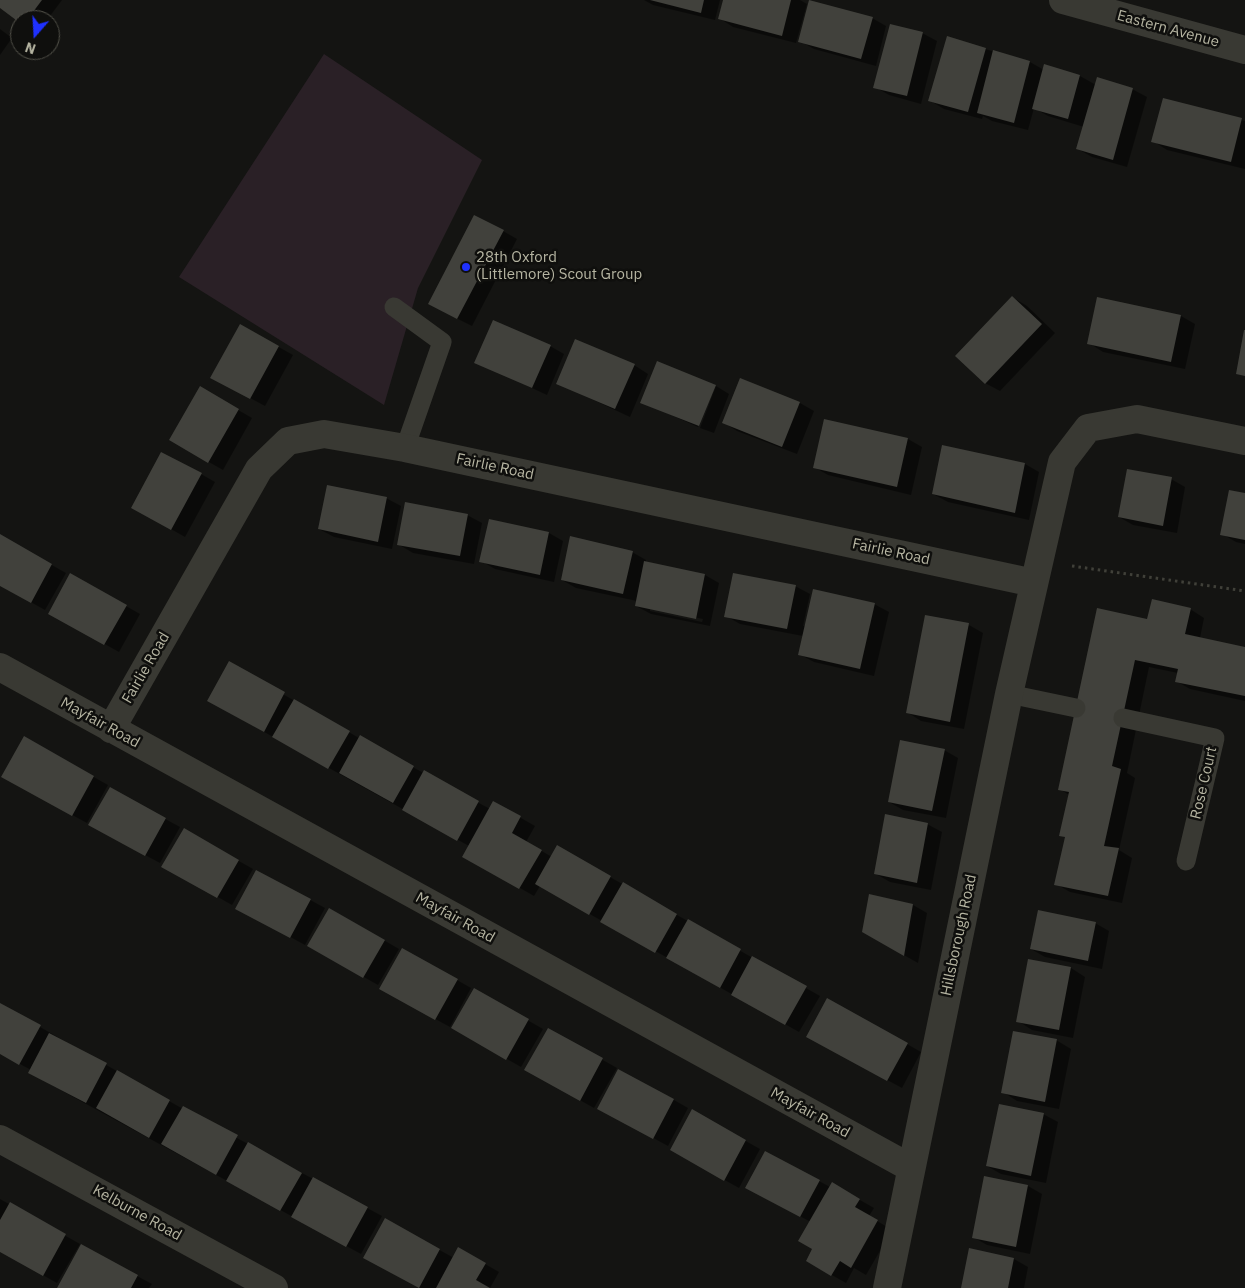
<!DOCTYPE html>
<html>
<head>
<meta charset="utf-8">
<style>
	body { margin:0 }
	#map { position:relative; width:1245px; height:1288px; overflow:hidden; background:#141412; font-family:"IBM Plex Sans",sans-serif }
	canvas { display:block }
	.north { position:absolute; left:10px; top:10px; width:50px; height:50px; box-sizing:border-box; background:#0f0f0d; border:1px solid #525149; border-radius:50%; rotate:199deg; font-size:14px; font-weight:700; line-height:20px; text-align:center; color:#b6b5a2 }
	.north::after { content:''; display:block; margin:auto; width:18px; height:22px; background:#1f31ff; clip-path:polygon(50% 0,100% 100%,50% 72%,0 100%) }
</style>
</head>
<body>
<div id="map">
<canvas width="1245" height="1288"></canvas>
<div class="north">N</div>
</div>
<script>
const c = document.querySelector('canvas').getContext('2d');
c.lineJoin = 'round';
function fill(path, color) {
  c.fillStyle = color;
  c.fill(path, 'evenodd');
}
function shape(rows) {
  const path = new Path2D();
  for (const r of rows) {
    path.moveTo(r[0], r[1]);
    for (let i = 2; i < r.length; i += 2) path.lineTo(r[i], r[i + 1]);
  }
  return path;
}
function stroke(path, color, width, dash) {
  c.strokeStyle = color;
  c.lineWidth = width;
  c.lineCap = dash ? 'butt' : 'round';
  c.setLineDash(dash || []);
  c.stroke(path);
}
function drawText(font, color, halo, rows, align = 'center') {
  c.font = font + ' "IBM Plex Sans",sans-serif';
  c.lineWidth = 5;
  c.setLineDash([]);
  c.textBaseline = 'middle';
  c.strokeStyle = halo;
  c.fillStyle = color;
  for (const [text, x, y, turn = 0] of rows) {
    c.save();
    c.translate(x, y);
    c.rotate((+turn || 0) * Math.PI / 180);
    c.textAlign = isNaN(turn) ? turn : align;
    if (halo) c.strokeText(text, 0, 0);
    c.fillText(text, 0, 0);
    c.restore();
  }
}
fill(shape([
	[324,54,482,160,418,288,384,405,179,277]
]), '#2a2026');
fill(shape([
	[0,0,62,0,47,20,20,21,0,6],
	[644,0,720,0,715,20,653,5],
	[724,0,800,0,807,4,796,43,733,27,719,18],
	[872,18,886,26,876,66,814,49,800,41],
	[0,29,12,38,0,55],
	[922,33,937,41,921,104,889,95,875,87],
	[947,38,1030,62,1044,70,1045,66,1080,76,1096,85,1132,89,1147,97,1127,167,1092,157,1078,149,1084,127,1048,116,1034,108,1028,130,992,121,983,116,982,119,944,109,929,100],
	[1164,99,1245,121,1245,169,1167,150,1153,141],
	[503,231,517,239,472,326,444,312],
	[1012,297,1027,306,1055,333,1000,391,985,383],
	[1181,316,1195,324,1185,369,1103,352,1089,343],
	[241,326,293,355,265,406,226,385],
	[550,346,564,354,547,395,476,362],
	[634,365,648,374,630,417,557,383],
	[741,379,800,403,814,411,797,454,737,431,723,422],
	[714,386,698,427,642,402],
	[716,386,729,394,714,433,700,428],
	[200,388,252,418,223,470,170,440],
	[825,420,908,439,922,447,911,495,828,475,814,467],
	[943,447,1025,464,1039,472,1029,520,948,502,933,494],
	[201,474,215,482,185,537,132,507],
	[1171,479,1185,487,1177,533,1133,525,1119,517],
	[1245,494,1245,544,1236,542,1222,534],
	[386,498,401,506,392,549,334,537,319,529],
	[467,515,482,523,474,564,413,553,398,544],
	[490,520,549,533,563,541,554,582,495,569,481,561],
	[0,536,66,573,45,610,0,585],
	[632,552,646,560,646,563,705,575,719,583,710,626,651,614,636,606,637,601,576,588,562,580],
	[650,608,703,619,702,622,650,611],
	[71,575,140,614,119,652,49,613],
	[795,586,810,594,803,626,874,604,889,612,874,676,814,662,799,654,803,636,740,624,726,616],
	[1190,609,1204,618,1200,638,1245,648,1245,701,1190,689,1176,681,1178,673,1149,667,1127,773,1135,778,1119,850,1132,858,1122,903,1070,892,1056,884,1066,838,1061,835,1069,795,1060,789,1148,620],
	[969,625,983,633,964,729,921,721,907,712],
	[229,663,359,738,490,809,493,802,535,826,526,842,552,857,557,847,820,996,799,1032,540,886,534,896,478,864,469,846,223,709],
	[24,738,108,785,87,823,17,785],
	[944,750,958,758,946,818,903,810,889,802],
	[110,789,180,827,160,863,104,833],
	[927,824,942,832,931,890,890,882,876,874],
	[184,830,253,869,232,905,163,866],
	[257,871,325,908,305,945,250,915],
	[913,905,927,913,918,963,863,932],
	[330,909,399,949,378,985,309,946],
	[1095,923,1109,931,1102,969,1045,957,1031,949],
	[1029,960,1071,968,1085,977,1073,1038,1032,1030,1018,1021],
	[457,980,471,988,450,1027,395,997],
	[475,990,543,1029,521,1067,453,1028],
	[0,1004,183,1109,382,1216,361,1254,44,1081,31,1070,0,1053],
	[548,1029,617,1068,594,1108,526,1070],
	[1056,1040,1071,1049,1059,1109,1017,1101,1003,1092],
	[821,1044,907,1044,921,1052,902,1088],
	[674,1100,688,1108,668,1146,613,1116],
	[692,1111,760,1149,739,1188,671,1150],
	[1043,1114,1058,1122,1046,1183,1001,1174,987,1166],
	[819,1181,830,1187,832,1184,874,1208,869,1216,892,1230,866,1275,854,1268,846,1283,807,1261,814,1249,811,1222,761,1196],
	[1028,1186,1042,1194,1030,1254,987,1245,973,1237],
	[0,1199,80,1244,57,1283,0,1251],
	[385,1220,454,1258,459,1249,499,1272,490,1288,420,1288,379,1266],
	[1014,1259,1028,1267,1024,1288,962,1288],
	[137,1276,152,1284,149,1288,60,1288]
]), '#0007');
fill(shape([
	[0,0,42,0,27,20,20,20,20,23,0,8],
	[650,0,704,0,701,13],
	[723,0,791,0,782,36,718,19],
	[809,0,873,17,861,59,798,42],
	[890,24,923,32,907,96,873,88],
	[947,36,986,48,968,112,928,101],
	[993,50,1030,61,1014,123,977,113],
	[1044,64,1080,75,1068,119,1032,109],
	[1097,77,1133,88,1113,160,1076,149],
	[1163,98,1242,118,1231,162,1151,142],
	[474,215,504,230,457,319,428,304],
	[1012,296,1042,324,985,384,955,356],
	[1097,297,1181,315,1171,362,1087,344],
	[493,320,551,345,532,388,474,363],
	[240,324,279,346,250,399,210,378],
	[1244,330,1245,330,1245,376,1236,374],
	[575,339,635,364,615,409,556,384],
	[657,361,716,385,699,426,640,403],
	[740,378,800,402,782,447,722,423],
	[200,386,239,409,208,463,169,440],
	[824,419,908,438,897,487,813,468],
	[942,445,1025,463,1015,513,932,494],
	[161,452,202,473,171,530,131,508],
	[1127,469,1172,477,1163,526,1118,517],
	[327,485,387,497,378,542,318,529],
	[1229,490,1245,493,1245,540,1220,535],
	[405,502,468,514,460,556,397,545],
	[489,519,549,532,540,575,479,562],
	[0,534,52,564,31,603,0,586],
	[570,536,633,551,623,594,561,580],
	[644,561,705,574,696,619,635,606],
	[70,573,127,605,104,645,48,614],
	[733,573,796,585,787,629,724,617],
	[813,589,875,603,860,669,798,655],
	[1152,599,1191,608,1185,634,1245,647,1245,696,1175,682,1178,669,1135,660,1112,766,1121,769,1104,846,1119,848,1108,896,1054,885,1065,837,1059,836,1069,792,1058,790,1097,608,1147,619],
	[925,615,969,623,950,722,906,713],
	[229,661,285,692,264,732,207,701],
	[294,699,350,731,328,769,272,737],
	[360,735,414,766,393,803,339,773],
	[24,736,94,776,72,816,1,777],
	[900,740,945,749,932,811,888,802],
	[424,770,479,801,457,841,402,810],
	[110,787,166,818,145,856,88,825],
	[493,801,521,816,512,833,542,850,519,889,462,857],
	[885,814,928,823,917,883,874,874],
	[184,828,239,860,217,898,161,867],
	[557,845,611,876,589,915,535,884],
	[256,870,311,899,290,938,235,909],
	[623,882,677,914,655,953,600,922],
	[869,894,913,904,904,956,862,932],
	[329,908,385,940,363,978,307,946],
	[1038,910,1096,922,1088,961,1030,949],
	[688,919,741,949,720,988,666,958],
	[402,948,458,979,435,1020,379,989],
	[752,956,807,986,785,1025,731,995],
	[1028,959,1071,967,1059,1030,1016,1022],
	[474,988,529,1019,506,1060,451,1028],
	[827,998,908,1043,887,1081,806,1037],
	[0,1003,41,1025,19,1065,0,1054],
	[548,1028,603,1058,580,1101,524,1070],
	[1013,1031,1057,1039,1045,1102,1001,1093],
	[49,1033,107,1063,86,1103,28,1073],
	[618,1069,674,1099,653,1139,597,1109],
	[117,1070,170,1100,149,1138,96,1108],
	[999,1104,1044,1113,1031,1176,986,1166],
	[183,1106,238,1135,216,1175,161,1144],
	[692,1109,746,1140,724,1181,670,1150],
	[248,1142,302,1173,280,1211,226,1181],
	[765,1151,820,1180,800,1217,745,1188],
	[984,1176,1028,1185,1016,1247,972,1238],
	[313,1177,368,1207,346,1247,291,1217],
	[832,1182,860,1199,855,1207,878,1220,851,1268,840,1261,831,1276,806,1261,812,1249,798,1241],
	[10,1202,66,1234,43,1276,0,1252,0,1220],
	[385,1218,440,1249,419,1288,363,1258],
	[81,1244,138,1275,131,1288,57,1288],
	[458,1247,486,1263,476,1280,490,1288,436,1288],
	[969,1248,1014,1258,1008,1288,961,1288]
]), '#41413c');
stroke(shape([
	[1072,566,1245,591]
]), '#404039', 3, [2.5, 4]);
stroke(shape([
	[394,307,442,342,405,448],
	[1009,694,1076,708],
	[1123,718,1215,738,1186,861]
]), '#393933', 19);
stroke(shape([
	[1063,0,1245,50],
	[0,667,911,1168],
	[111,729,259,469,288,441,324,434,405,448,1034,583],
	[0,1139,274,1288],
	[887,1288,1009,694,1062,462,1088,428,1137,419,1245,441]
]), '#393933', 28);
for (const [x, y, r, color] of [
	[466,267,5,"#1f31ff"]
]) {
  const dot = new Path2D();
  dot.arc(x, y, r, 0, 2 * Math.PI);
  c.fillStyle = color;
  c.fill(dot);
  stroke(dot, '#0f0f0d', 2);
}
drawText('15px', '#b6b5a2', '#0f0f0d', [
	["Eastern Avenue",1168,29,15],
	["Fairlie Road",495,467,12],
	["Fairlie Road",891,552,12],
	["Fairlie Road",146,668,-60],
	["Mayfair Road",100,723,29],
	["Rose Court",1204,783,-77],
	["Mayfair Road",455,918,29],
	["Hillsborough Road",959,935,-78],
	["Mayfair Road",810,1113,29],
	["Kelburne Road",137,1213,29]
]);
drawText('15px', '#b6b5a2', '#0f0f0d', [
	["28th Oxford",476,258],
	["(Littlemore) Scout Group",476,275]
], 'left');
</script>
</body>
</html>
